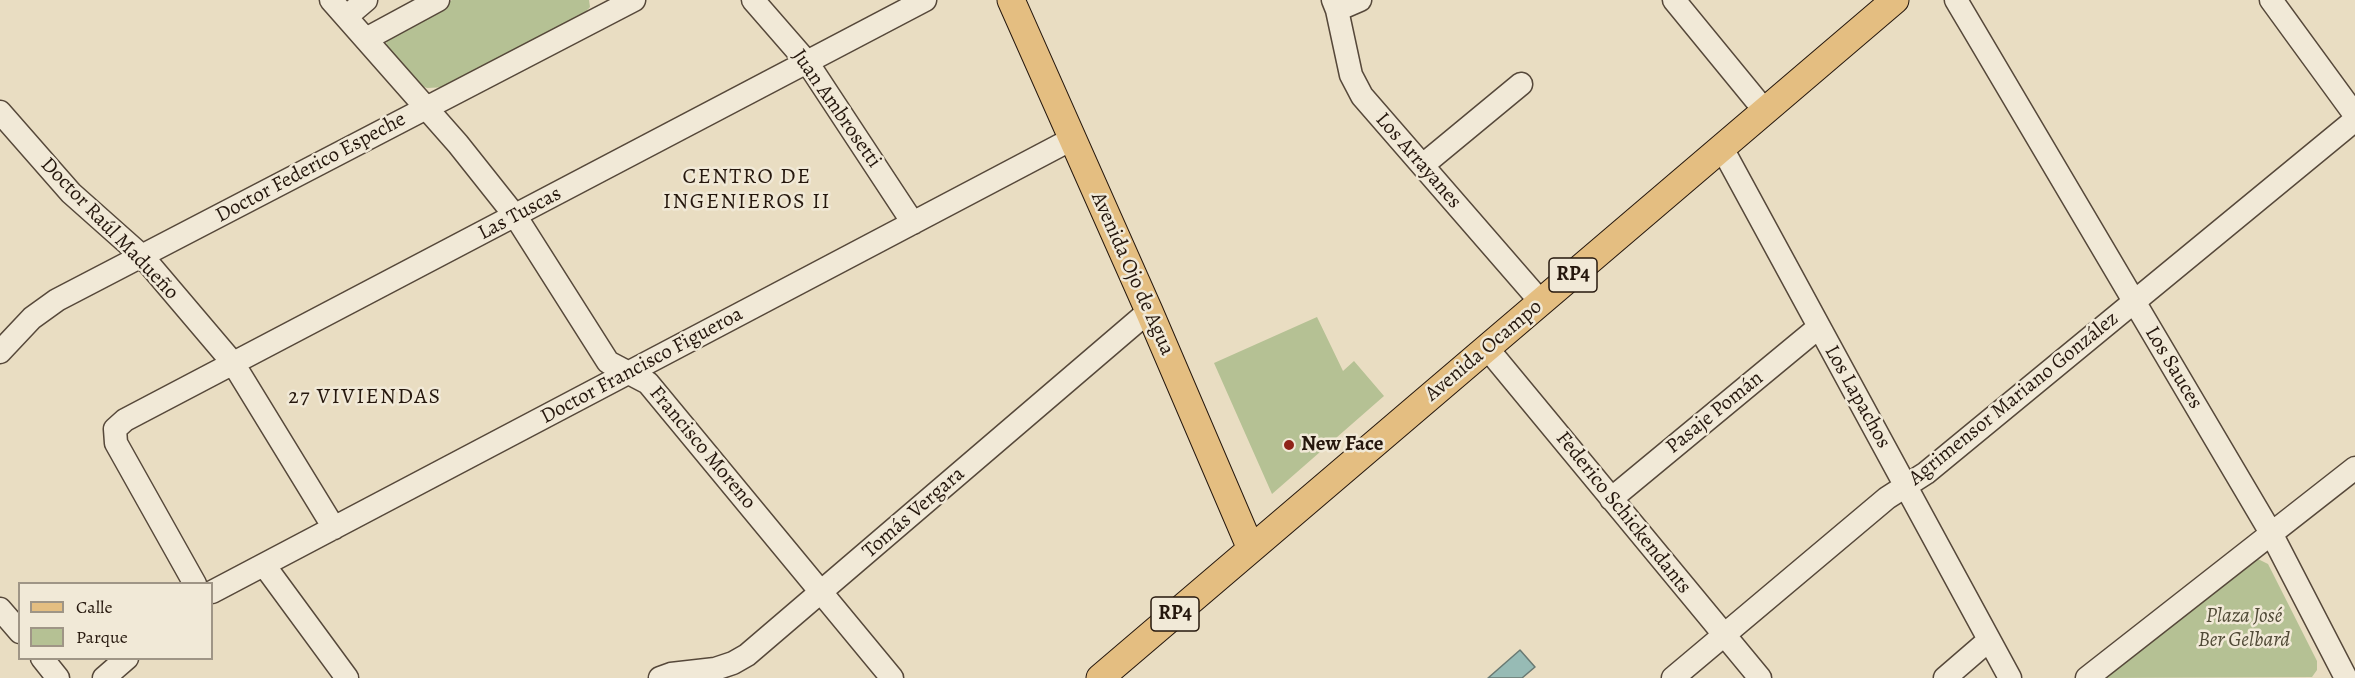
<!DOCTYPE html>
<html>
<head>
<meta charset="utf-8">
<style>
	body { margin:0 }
	#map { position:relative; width:2355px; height:678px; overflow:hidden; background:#e9ddc2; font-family:Alegreya,serif }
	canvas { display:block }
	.legend { position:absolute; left:18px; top:582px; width:195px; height:78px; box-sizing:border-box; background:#f1e9d7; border:2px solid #9f9586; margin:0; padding:8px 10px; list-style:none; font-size:18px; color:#25170d }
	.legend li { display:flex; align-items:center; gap:12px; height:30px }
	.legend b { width:30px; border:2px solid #9f9586 }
</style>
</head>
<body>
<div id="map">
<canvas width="2355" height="678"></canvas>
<ul class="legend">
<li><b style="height:8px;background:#e4be81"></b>Calle</li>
<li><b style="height:16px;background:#b5c194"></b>Parque</li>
</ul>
</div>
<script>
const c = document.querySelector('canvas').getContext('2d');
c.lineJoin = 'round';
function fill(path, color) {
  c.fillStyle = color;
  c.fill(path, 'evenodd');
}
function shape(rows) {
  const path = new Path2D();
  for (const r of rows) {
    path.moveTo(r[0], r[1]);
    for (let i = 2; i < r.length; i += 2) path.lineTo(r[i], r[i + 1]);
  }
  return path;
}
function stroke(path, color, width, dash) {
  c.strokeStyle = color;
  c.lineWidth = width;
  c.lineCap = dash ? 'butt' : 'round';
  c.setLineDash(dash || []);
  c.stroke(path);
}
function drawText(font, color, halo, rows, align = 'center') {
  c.font = font + ' Alegreya,serif';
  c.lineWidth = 5;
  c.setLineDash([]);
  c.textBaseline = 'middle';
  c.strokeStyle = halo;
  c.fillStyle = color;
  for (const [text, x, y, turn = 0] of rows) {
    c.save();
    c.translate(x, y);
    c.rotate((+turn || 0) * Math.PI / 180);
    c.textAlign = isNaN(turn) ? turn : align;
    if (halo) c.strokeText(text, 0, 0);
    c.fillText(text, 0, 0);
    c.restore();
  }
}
fill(shape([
	[452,0,589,0,590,7,582,16,447,87,427,88,415,83,387,52,386,39,393,32],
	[1317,317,1343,371,1354,361,1384,396,1272,494,1214,363],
	[2256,558,2268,564,2317,661,2317,670,2312,677,2102,678]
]), '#b5c194');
const water = shape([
	[1520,650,1535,667,1522,678,1488,678,1520,650]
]);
fill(water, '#97bbb5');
stroke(water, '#697972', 1.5);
const minor = shape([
	[331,0,458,144,516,217,608,362,648,383,892,678],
	[753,0,807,62,913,223],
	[1333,0,1337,10,1351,75,1362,96,1541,302],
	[1674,0,1765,111],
	[1956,0,2271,533,2346,678],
	[2271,0,2355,115],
	[1337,10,1360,0],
	[346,17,366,0],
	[366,39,438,0],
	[0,112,71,193,143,257,233,363,334,528],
	[1722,148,2010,678],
	[1423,165,1521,84],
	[1487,348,1760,678],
	[0,352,32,318,57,300,634,0],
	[1611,499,1819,327],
	[264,565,347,678],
	[195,584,116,443,115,429,125,420,925,0],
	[212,592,1072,139],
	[0,609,20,632],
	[42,658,58,678],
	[104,678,127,658],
	[660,678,671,674,715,669,733,663,747,655,1149,311],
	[1673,678,1887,498,1926,473,2355,120],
	[1945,678,1989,640],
	[2087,678,2355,468]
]);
const major = shape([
	[1011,0,1149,311,1251,549],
	[1100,678,1895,0]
]);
stroke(minor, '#56483a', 25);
stroke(major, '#25170d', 29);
stroke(minor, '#f1e9d7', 22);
stroke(major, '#e4be81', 27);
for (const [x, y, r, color] of [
	[1289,445,6,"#8f2418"]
]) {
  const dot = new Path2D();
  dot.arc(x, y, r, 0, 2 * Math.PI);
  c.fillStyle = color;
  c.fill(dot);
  stroke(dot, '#f1e9d7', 2);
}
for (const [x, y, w] of [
	[1573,275,48],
	[1175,614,48]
]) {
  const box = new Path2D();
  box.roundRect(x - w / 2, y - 17, w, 34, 4.5);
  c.fillStyle = '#f1e9d7';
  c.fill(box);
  stroke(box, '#25170d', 1.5);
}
drawText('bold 20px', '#25170d', null, [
	["RP4",1573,275],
	["RP4",1175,614]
]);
drawText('21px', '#25170d', '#f1e9d7', [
	["Juan Ambrosetti",836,109,55],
	["Los Arrayanes",1418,161,49],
	["Doctor Federico Espeche",311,168,-28],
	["Las Tuscas",520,214,-28],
	["Doctor Raúl Madueño",109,229,46],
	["Avenida Ojo de Agua",1132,274,66],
	["Avenida Ocampo",1484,351,-40],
	["Doctor Francisco Figueroa",642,366,-28],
	["Los Sauces",2173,368,59],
	["Los Lapachos",1857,397,61],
	["Agrimensor Mariano González",2014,399,-39],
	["Pasaje Pomán",1715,413,-39],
	["Francisco Moreno",702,448,50],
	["Tomás Vergara",914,513,-41],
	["Federico Schickendants",1623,513,51]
]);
drawText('bold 21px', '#25170d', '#f1e9d7', [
	["New Face",1301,445]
], 'left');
drawText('italic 21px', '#504a36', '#f1e9d7', [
	["Plaza José",2244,617],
	["Ber Gelbard",2244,641]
]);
c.letterSpacing = '1.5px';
drawText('22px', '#25170d', '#f1e9d7', [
	["CENTRO DE",747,178],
	["INGENIEROS II",747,203],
	["27 VIVIENDAS",365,398]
]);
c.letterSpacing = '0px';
</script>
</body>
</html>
